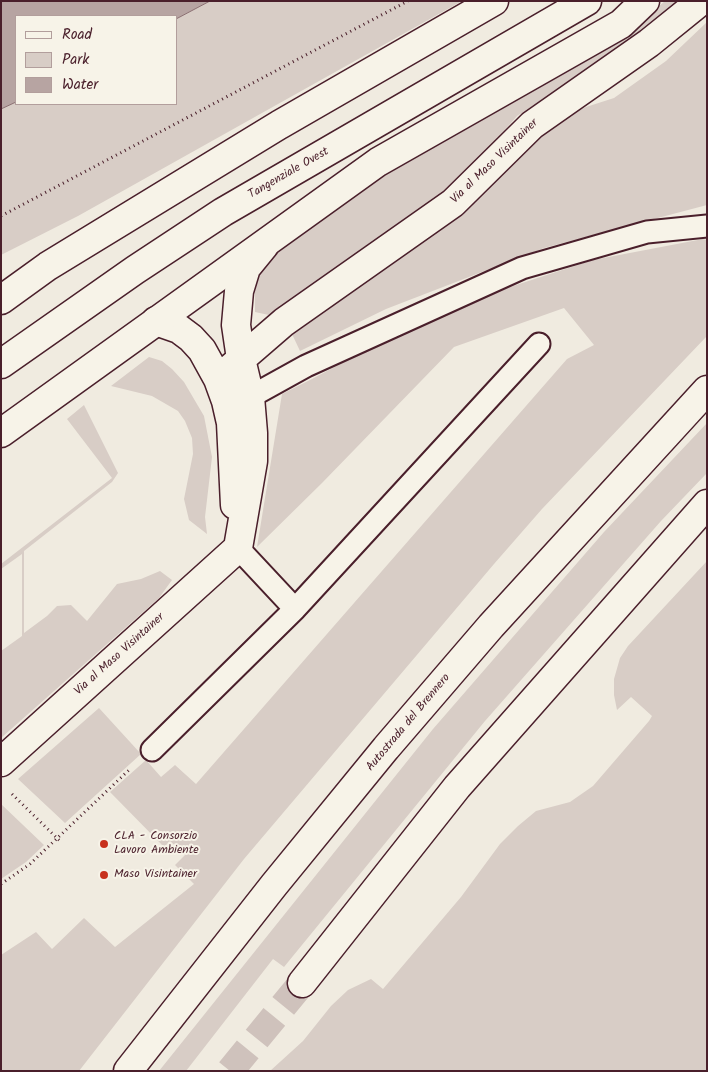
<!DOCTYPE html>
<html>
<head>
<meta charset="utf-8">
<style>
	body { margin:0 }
	#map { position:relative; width:708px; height:1072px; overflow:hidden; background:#f0ebe0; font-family:Kalam,sans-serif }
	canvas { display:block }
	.frame { position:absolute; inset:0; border:2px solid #4a1f2b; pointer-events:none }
	.legend { position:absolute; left:15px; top:15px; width:162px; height:90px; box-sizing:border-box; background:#f7f3e8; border:1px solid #b29e9c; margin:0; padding:6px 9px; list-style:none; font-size:15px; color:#4a1f2b }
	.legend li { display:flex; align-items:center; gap:10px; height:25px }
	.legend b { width:25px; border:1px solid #b29e9c }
</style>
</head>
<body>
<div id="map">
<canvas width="708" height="1072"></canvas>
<div class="frame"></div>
<ul class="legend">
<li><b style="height:6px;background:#f7f3e8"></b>Road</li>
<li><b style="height:14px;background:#d8cdc6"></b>Park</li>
<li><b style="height:14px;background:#b7a4a2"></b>Water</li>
</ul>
</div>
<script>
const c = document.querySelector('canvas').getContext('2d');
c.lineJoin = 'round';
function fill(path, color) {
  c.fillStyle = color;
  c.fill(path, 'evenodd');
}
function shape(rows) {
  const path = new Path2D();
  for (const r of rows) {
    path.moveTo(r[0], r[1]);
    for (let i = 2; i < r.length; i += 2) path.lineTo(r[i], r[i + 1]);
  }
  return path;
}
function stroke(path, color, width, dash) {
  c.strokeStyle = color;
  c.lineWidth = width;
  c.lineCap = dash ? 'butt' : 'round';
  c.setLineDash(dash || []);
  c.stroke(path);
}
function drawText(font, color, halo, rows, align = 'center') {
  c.font = font + ' Kalam,sans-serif';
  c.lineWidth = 4;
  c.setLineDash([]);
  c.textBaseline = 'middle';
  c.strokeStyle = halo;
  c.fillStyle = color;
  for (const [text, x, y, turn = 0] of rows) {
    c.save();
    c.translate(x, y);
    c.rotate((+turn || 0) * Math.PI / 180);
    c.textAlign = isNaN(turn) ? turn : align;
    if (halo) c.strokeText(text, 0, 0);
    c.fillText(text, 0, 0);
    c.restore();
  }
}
fill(shape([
	[210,1,462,1,78,216,1,255,1,109,16,102,16,104,176,104,176,19],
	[665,1,684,1,625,45,517,116,498,138,443,193,269,315,255,312,255,292,260,272,272,258,316,221,366,187,431,146,621,38],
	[707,22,707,205,544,248,386,309,300,351,292,334,455,213,563,118,586,107,614,98,666,61],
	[703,239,707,240,707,336,542,509,494,564,244,859,79,1071,1,1071,1,955,36,932,52,949,84,918,115,947,194,884,175,865,185,855,170,841,164,847,110,792,146,760,161,777,175,765,196,784,567,359,594,345,564,308,454,347,322,483,257,547,282,394,312,379,405,329,510,287,593,260],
	[149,357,162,361,172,369,184,382,204,416,212,457,205,517,207,534,189,520,184,499,193,454,192,438,185,421,178,411,152,396,111,386],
	[84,405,118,473,112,482,24,551,24,633,47,616,57,606,71,605,87,621,117,584,141,579,160,571,172,580,159,598,1,738,1,651,22,636,22,554,1,569,1,564,112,478,67,419],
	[707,423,707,473,661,521,485,721,284,967,273,959,186,1071,159,1071,433,729,604,532],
	[707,561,707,1071,270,1071,303,1041,331,1006,348,990,371,979,383,989,461,897,500,844,518,826,536,811,570,802,593,786,649,721,652,716,631,697,617,710,614,695,614,679,620,658,628,646],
	[99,708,141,754,65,823,18,779],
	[1,804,44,845,26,862,1,879]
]), '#d8cdc6');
const water = shape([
	[1,1,210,1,176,19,176,16,16,16,16,102,1,109,1,1]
]);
fill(water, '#b7a4a2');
stroke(water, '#8b6f72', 1);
stroke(shape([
	[230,1071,302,983]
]), '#cfc2bc', 28, [28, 14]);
const lane = shape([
	[250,397,306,366,522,268,647,232,707,226],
	[238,548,295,609],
	[152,750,295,609,539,344]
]);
const street = shape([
	[156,321,179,329,191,338,202,350,218,379,226,401,231,423,235,505],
	[218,379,284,322,453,203,532,125,649,43,701,1],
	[1,762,238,548,253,461,253,433,250,397,241,359,236,325,239,291,246,268,264,246]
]);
const highway = shape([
	[1,300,48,266,279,125,494,1],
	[1,364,135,270,223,212,587,1],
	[1,433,378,162,621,24,645,1],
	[302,983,457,787,707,504],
	[128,1071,274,885,386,748,491,626,707,390]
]);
stroke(lane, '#4a1f2b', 25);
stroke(street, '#4a1f2b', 31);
stroke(highway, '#4a1f2b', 31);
stroke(shape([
	[1,216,408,1],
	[12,794,60,841],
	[1,884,30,864,129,770]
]), '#4a1f2b', 3, [1, 4]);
stroke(lane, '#f7f3e8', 21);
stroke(street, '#f7f3e8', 28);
stroke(highway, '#f7f3e8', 28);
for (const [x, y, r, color] of [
	[104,844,5,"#c8321e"],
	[104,875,5,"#c8321e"]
]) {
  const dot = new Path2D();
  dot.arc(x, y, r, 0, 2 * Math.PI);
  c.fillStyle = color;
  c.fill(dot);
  stroke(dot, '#f7f3e8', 2);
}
drawText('12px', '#4a1f2b', '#f7f3e8', [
	["Via al Maso Visintainer",495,162,-44],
	["Tangenziale Ovest",289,174,-30],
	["Via al Maso Visintainer",120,655,-42],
	["Autostrada del Brennero",409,723,-50]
]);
drawText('12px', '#4a1f2b', '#f7f3e8', [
	["CLA - Consorzio",114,837],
	["Lavoro Ambiente",114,851],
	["Maso Visintainer",114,875]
], 'left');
</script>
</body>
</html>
